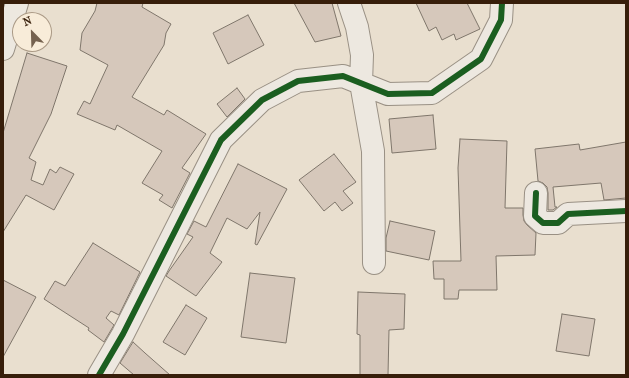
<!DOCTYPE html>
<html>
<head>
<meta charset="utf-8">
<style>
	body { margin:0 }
	#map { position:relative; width:629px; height:378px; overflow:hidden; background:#e9dfcf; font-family:"IM FELL French Canon",serif }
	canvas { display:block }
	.frame { position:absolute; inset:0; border:4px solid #371e0a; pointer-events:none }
	.north { position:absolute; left:12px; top:12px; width:40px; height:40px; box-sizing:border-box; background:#f8ecd9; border:1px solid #ab9a86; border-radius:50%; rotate:337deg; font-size:11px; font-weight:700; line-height:16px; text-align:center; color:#371e0a }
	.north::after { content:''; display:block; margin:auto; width:14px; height:18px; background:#75624f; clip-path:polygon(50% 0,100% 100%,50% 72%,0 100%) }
</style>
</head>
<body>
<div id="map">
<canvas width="629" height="378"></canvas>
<div class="frame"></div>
<div class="north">N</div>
</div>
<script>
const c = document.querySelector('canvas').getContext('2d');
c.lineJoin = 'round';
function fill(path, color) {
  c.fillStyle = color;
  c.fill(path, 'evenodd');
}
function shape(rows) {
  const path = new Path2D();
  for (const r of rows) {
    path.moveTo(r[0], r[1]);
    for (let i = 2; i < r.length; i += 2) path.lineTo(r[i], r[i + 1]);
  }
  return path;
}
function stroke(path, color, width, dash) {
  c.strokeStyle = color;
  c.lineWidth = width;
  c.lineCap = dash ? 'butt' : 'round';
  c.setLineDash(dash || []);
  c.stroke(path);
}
const building = shape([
	[97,3,143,3,142,7,171,24,166,33,164,45,132,97,164,115,167,110,206,134,182,168,190,173,172,208,159,200,163,195,142,183,162,151,117,125,115,130,77,114,84,101,90,104,108,65,80,50,82,33,95,11,97,3],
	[294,3,332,3,341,36,315,42,294,3],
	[416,3,467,3,480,29,456,40,454,34,442,40,436,27,429,31,416,3],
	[248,15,264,45,228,64,213,33,248,15],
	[27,53,67,66,51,114,29,158,36,162,31,180,43,185,50,169,56,173,60,167,74,174,54,210,26,195,3,232,3,133,27,53],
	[237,88,245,99,227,117,217,104,237,88],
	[433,115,436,149,392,153,389,119,433,115],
	[460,139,507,141,505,208,523,208,523,215,524,221,527,225,536,233,535,255,496,256,497,290,459,290,458,299,444,299,444,279,434,279,433,261,461,261,458,168,460,139],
	[626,142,626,198,604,200,601,183,553,187,555,207,557,207,553,210,548,210,548,193,547,187,543,183,538,181,535,149,579,144,580,150,626,142],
	[334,154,356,182,343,191,353,203,342,211,335,202,324,211,299,180,334,154],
	[238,164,287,189,257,245,255,244,260,212,247,229,227,218,210,253,222,262,196,296,166,276,169,271,193,237,187,234,194,221,206,227,238,164],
	[390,221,435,231,429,260,386,251,386,238,390,221],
	[93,243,140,272,119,315,111,311,106,318,114,325,104,342,88,330,89,328,44,299,55,281,65,286,93,243],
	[250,273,295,278,286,343,241,337,250,273],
	[3,280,36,297,3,357,3,280],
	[358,292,405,294,404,329,389,330,388,375,360,375,360,335,357,334,358,292],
	[186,305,207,318,185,355,163,342,186,305],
	[562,314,595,319,589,356,556,351,562,314],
	[133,342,145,353,170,375,134,375,120,363,133,342]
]);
fill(building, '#d6c8bb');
stroke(building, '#7f766b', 1);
const minor = shape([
	[349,3,357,27,362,55,361,83,373,151,374,263],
	[3,49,17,3],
	[536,193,535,216,543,223,558,223,568,214,626,211],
	[99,375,123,334,221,140,262,100,298,81,343,76,388,94,432,93,481,59,501,20,502,3]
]);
stroke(minor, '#999084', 24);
stroke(minor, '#ede8e0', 22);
stroke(shape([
	[536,193,535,216,543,223,558,223,568,214,626,211],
	[99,375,123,334,221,140,262,100,298,81,343,76,388,94,432,93,481,59,501,20,502,3]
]), '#1b5e20', 6);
</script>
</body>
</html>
